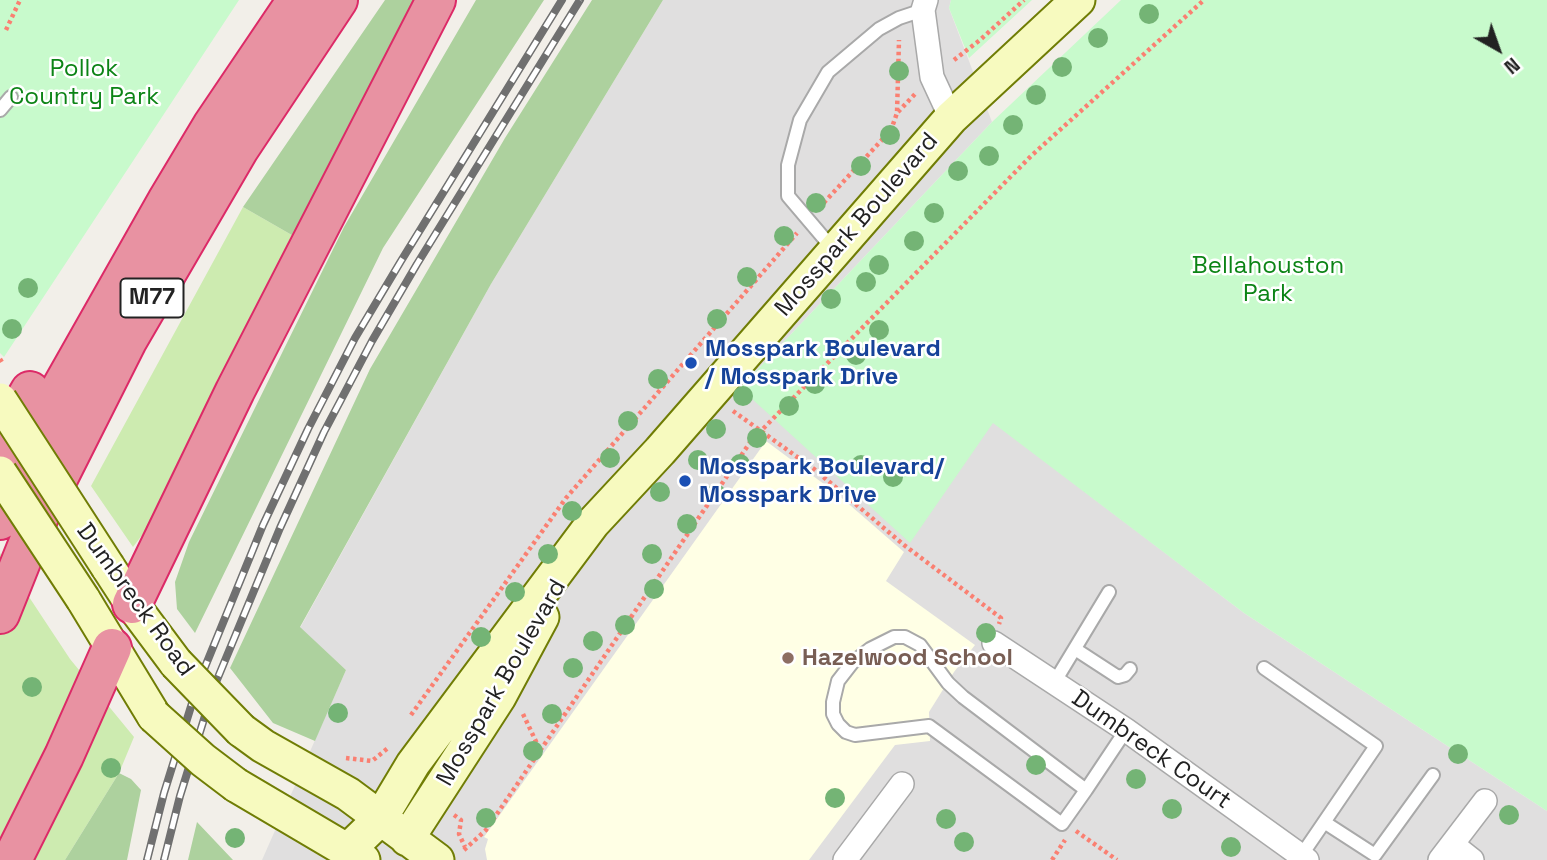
<!DOCTYPE html>
<html>
<head>
<meta charset="utf-8">
<style>
	body { margin:0 }
	#map { position:relative; width:1547px; height:860px; overflow:hidden; background:#f2efe9; font-family:"Space Grotesk",sans-serif }
	canvas { display:block }
	.north { position:absolute; left:1463px; top:14px; width:70px; height:70px; -webkit-text-stroke:5px #fff; paint-order:stroke; rotate:140deg; font-size:19px; font-weight:700; line-height:28px; text-align:center; color:#222 }
	.north::after { content:''; display:block; margin:auto; width:24px; height:32px; background:#222; clip-path:polygon(50% 0,100% 100%,50% 72%,0 100%) }
</style>
</head>
<body>
<div id="map">
<canvas width="1547" height="860"></canvas>
<div class="north">N</div>
</div>
<script>
const c = document.querySelector('canvas').getContext('2d');
c.lineJoin = 'round';
function fill(path, color) {
  c.fillStyle = color;
  c.fill(path, 'evenodd');
}
function shape(rows) {
  const path = new Path2D();
  for (const r of rows) {
    path.moveTo(r[0], r[1]);
    for (let i = 2; i < r.length; i += 2) path.lineTo(r[i], r[i + 1]);
  }
  return path;
}
function stroke(path, color, width, dash) {
  c.strokeStyle = color;
  c.lineWidth = width;
  c.lineCap = dash ? 'butt' : 'round';
  c.setLineDash(dash || []);
  c.stroke(path);
}
function drawText(font, color, halo, rows, align = 'center') {
  c.font = font + ' "Space Grotesk",sans-serif';
  c.lineWidth = 5;
  c.setLineDash([]);
  c.textBaseline = 'middle';
  c.strokeStyle = halo;
  c.fillStyle = color;
  for (const [text, x, y, turn = 0] of rows) {
    c.save();
    c.translate(x, y);
    c.rotate((+turn || 0) * Math.PI / 180);
    c.textAlign = isNaN(turn) ? turn : align;
    if (halo) c.strokeText(text, 0, 0);
    c.fillText(text, 0, 0);
    c.restore();
  }
}
fill(shape([
	[663,0,951,0,949,8,992,122,740,388,993,422,1244,613,1547,811,1547,860,262,860,346,670,300,628,491,284]
]), '#e0dfdf');
fill(shape([
	[766,441,836,493,904,552,886,581,975,645,954,672,929,712,930,741,895,745,809,860,487,860,485,849,488,839,484,837]
]), '#ffffe5');
fill(shape([
	[243,207,297,238,165,505,133,547,91,486],
	[0,553,70,659,134,737,119,773,65,860,0,860]
]), '#cdebb0');
fill(shape([
	[385,0,427,0,297,238,243,207],
	[476,0,544,0,383,248,195,633,177,609,175,582,189,542,344,227],
	[592,0,663,0,491,284,300,627,346,670,315,741,273,723,230,668,370,369,505,138],
	[119,773,131,779,141,790,127,860,65,860],
	[197,822,233,860,188,860]
]), '#add19e');
fill(shape([
	[0,0,239,0,4,357,0,353],
	[951,0,1032,0,969,58,949,8],
	[1121,0,1547,0,1547,811,1244,613,993,423,910,543,740,388,992,122]
]), '#c8facc');
const lane = shape([
	[0,110,11,97],
	[833,249,788,196,788,165,800,120,828,72,879,29,899,18,923,10],
	[1075,649,1118,677,1125,675,1130,669],
	[1264,668,1376,746,1301,856],
	[1054,683,1109,592],
	[1086,790,963,697,948,683,920,645,905,637,894,637,870,649,852,663,838,681,833,702,833,714,838,724,846,732,855,735,929,726,1062,824,1086,790,1126,730],
	[1324,822,1375,855,1433,775]
]);
const street = shape([
	[926,0,923,10,932,77,951,118],
	[994,643,1126,730,1307,860],
	[1453,845,1472,860],
	[845,860,902,784],
	[1440,860,1485,801]
]);
const secondary = shape([
	[108,567,132,604,176,663],
	[83,599,154,716],
	[241,730,263,746,348,794,437,860],
	[236,785,363,860],
	[407,839,499,697,542,617],
	[348,850,380,819,413,764,593,523,660,451,951,118,1078,0]
]);
const highway = shape([
	[0,444,30,391],
	[0,520,60,390,167,201,212,126,297,0],
	[132,604,235,391,436,0],
	[0,614,40,514,127,341,239,149,338,0],
	[12,860,64,756,112,648]
]);
stroke(lane, '#a9a9a9', 16);
stroke(street, '#a9a9a9', 26);
stroke(secondary, '#707d05', 37);
stroke(highway, '#dc2a67', 42);
stroke(shape([
	[6,30,20,0],
	[954,60,980,40,1024,0],
	[898,112,916,93],
	[819,208,891,130,897,113,899,40],
	[0,359,3,364],
	[733,411,814,469,904,545,1001,618,999,624],
	[523,714,540,750],
	[411,715,566,498,797,233],
	[346,758,372,761,388,748],
	[454,815,461,820,459,834,465,847],
	[1076,831,1117,860],
	[464,850,486,830,751,441,1031,156,1204,0],
	[1052,860,1065,840]
]), '#fa8072', 4.5, [3.5, 3.5]);
stroke(lane, '#fff', 12);
stroke(street, '#fff', 23);
stroke(secondary, '#f7fabf', 33);
stroke(highway, '#e892a2', 38);
const rail = shape([
	[147,860,164,793,198,684,263,525,308,429,355,338,401,261,562,0],
	[164,860,180,796,214,687,280,528,324,432,372,341,417,264,580,0]
]);
stroke(rail, '#707070', 8);
stroke(rail, '#fff', 5, [16]);
const secondaryBridge = shape([
	[0,400,108,567],
	[0,473,83,599],
	[176,663,241,730],
	[154,716,203,760,236,785]
]);
stroke(secondaryBridge, '#707d05', 37, []);
stroke(secondaryBridge, '#f7fabf', 33);
c.fillStyle = '#74b475';
for (const [x, y] of [
	[1149,14],
	[1098,38],
	[1062,67],
	[899,71],
	[1036,95],
	[1013,125],
	[890,135],
	[989,156],
	[861,166],
	[958,171],
	[816,203],
	[934,213],
	[784,236],
	[914,241],
	[879,265],
	[747,277],
	[866,282],
	[28,288],
	[831,299],
	[717,319],
	[12,329],
	[879,330],
	[856,355],
	[658,379],
	[815,384],
	[743,396],
	[789,406],
	[628,421],
	[716,429],
	[757,438],
	[610,458],
	[698,460],
	[740,464],
	[861,465],
	[893,477],
	[660,492],
	[716,494],
	[572,511],
	[687,524],
	[548,554],
	[652,554],
	[654,589],
	[515,592],
	[625,625],
	[986,633],
	[481,637],
	[593,641],
	[573,668],
	[32,687],
	[338,713],
	[552,714],
	[533,751],
	[1458,754],
	[1036,765],
	[111,768],
	[1136,779],
	[835,798],
	[1172,809],
	[1509,815],
	[486,818],
	[946,819],
	[235,838],
	[964,842],
	[1231,847]
]) {
  c.beginPath();
  c.arc(x, y, 10, 0, 2 * Math.PI);
  c.fill();
}
for (const [x, y, r, color] of [
	[691,363,7,"#1a4fb4"],
	[685,481,7,"#1a4fb4"],
	[788,658,7,"#8d6e63"]
]) {
  const dot = new Path2D();
  dot.arc(x, y, r, 0, 2 * Math.PI);
  c.fillStyle = color;
  c.fill(dot);
  stroke(dot, '#fff', 2.5);
}
for (const [x, y, w] of [
	[152,298,63]
]) {
  const box = new Path2D();
  box.roundRect(x - w / 2, y - 19.5, w, 39, 5);
  c.fillStyle = '#fff';
  c.fill(box);
  stroke(box, '#222', 2);
}
drawText('bold 23px', '#222', null, [
	["M77",152,298]
]);
drawText('24px', '#0c8416', '#fff', [
	["Pollok",84,69],
	["Country Park",84,97],
	["Bellahouston",1268,266],
	["Park",1268,294]
]);
drawText('24px', '#222', '#fff', [
	["Mosspark Boulevard",857,225,-49],
	["Dumbreck Road",135,600,54],
	["Mosspark Boulevard",502,683,-60],
	["Dumbreck Court",1151,750,35]
]);
drawText('bold 24px', '#164399', '#fff', [
	["Mosspark Boulevard",705,349],
	["/ Mosspark Drive",705,377],
	["Mosspark Boulevard/",699,467],
	["Mosspark Drive",699,495]
], 'left');
drawText('bold 24px', '#785e54', '#fff', [
	["Hazelwood School",802,658]
], 'left');
</script>
</body>
</html>
